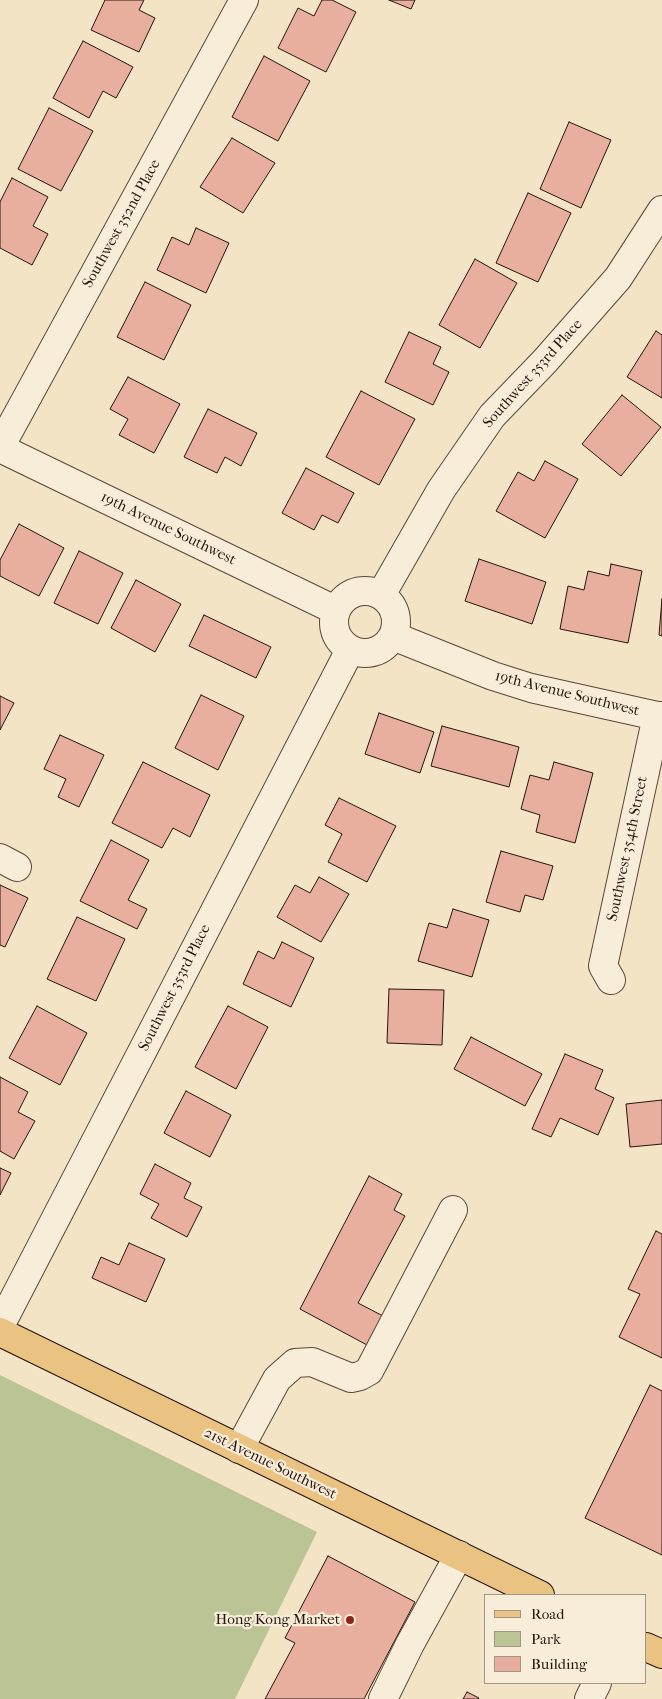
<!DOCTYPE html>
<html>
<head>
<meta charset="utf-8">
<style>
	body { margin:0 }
	#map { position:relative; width:662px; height:1699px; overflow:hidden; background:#f3e4c5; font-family:"IM FELL French Canon",serif }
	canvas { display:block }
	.legend { position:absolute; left:484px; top:1594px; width:162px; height:90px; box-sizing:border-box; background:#f7edd9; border:1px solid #a39687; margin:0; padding:6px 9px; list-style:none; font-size:15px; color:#26140d }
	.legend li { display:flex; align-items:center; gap:10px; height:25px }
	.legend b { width:25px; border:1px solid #a39687 }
</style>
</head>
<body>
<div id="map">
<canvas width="662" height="1699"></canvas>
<ul class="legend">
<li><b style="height:6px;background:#eac282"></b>Road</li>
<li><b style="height:14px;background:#bac495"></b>Park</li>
<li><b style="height:14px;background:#e8af9e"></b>Building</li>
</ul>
</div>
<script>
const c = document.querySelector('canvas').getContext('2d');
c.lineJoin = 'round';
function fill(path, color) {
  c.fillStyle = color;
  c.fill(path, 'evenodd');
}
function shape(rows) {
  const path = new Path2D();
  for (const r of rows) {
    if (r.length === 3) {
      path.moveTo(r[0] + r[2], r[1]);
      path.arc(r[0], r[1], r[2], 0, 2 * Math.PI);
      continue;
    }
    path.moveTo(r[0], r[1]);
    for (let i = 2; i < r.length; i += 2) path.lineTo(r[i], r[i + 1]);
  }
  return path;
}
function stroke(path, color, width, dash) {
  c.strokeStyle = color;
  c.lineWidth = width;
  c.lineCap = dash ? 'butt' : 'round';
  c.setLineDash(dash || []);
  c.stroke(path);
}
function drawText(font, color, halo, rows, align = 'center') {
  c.font = font + ' "IM FELL French Canon",serif';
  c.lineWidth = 4.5;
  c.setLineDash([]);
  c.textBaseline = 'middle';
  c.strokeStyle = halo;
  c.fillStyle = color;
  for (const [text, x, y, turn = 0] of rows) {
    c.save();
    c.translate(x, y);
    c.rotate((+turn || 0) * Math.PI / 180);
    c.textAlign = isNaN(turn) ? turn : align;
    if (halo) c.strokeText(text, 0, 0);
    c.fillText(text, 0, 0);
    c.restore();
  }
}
fill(shape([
	[0,1375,317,1532,235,1699,0,1699]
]), '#bac495');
const building = shape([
	[105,0,144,0,139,10,155,18,139,52,91,30,105,0],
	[322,0,332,0,356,12,326,72,278,48,298,8,314,16,322,0],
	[389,0,415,0,411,9,389,0],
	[83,41,133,67,116,98,103,91,89,118,53,98,83,41],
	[264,56,310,81,278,141,232,117,264,56],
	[49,108,93,131,61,191,18,169,49,108],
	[569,122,611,140,581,208,540,189,569,122],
	[232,138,275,163,243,213,200,187,232,138],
	[12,178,48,197,33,226,48,234,32,265,0,248,0,202,12,178],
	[528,193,571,213,538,282,496,263,528,193],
	[196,228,229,243,206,293,157,270,172,237,189,245,196,228],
	[475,259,517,283,480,348,439,325,475,259],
	[145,282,191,305,164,360,117,337,145,282],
	[656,331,662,335,662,398,627,377,656,331],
	[409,332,441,347,433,364,449,372,433,405,385,382,409,332],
	[128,377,180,404,154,453,119,435,128,419,110,409,128,377],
	[361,391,415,419,379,485,326,457,361,391],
	[622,395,661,427,621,476,582,444,622,395],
	[208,409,257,433,241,466,225,457,217,473,184,457,208,409],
	[545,461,578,479,545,538,496,511,518,472,534,481,545,461],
	[306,468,354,493,338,523,322,515,314,530,282,513,306,468],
	[19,524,64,548,39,596,0,576,0,560,19,524],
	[79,551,123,573,98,624,54,603,79,551],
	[479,559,546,582,532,624,465,601,479,559],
	[611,564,642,571,628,643,560,629,568,586,584,590,588,571,609,576,611,564],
	[136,580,181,604,155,652,111,628,136,580],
	[662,599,662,636,659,635,662,599],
	[204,615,271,647,256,678,189,646,204,615],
	[201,695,244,716,218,770,175,748,201,695],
	[0,696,14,703,0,730,0,696],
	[379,713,434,732,420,773,365,754,379,713],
	[442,726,519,747,509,787,431,766,442,726],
	[60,735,104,755,79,807,58,797,66,779,44,769,60,735],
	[143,762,210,795,190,837,173,828,162,848,112,823,143,762],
	[554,762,593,773,575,843,536,832,540,815,521,809,530,775,549,780,554,762],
	[339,798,396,826,367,882,328,862,342,834,325,825,339,798],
	[111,840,149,860,128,900,147,909,137,929,80,901,111,840],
	[501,851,553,866,543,900,525,895,520,912,486,902,501,851],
	[319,877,349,894,321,942,277,917,295,885,310,893,319,877],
	[0,885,28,898,5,947,0,945,0,885],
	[453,909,489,920,472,977,418,961,429,923,447,928,453,909],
	[77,917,125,939,96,1001,47,979,77,917],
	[282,942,314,958,291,1007,243,984,258,951,274,959,282,942],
	[389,989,444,990,442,1045,387,1043,389,989],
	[37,1006,87,1033,60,1085,9,1058,37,1006],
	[228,1006,268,1027,236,1089,195,1067,228,1006],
	[471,1037,542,1074,525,1106,454,1069,471,1037],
	[565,1054,603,1070,595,1089,614,1098,598,1135,560,1118,551,1137,532,1129,565,1054],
	[0,1077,28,1092,18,1112,35,1121,14,1159,0,1151,0,1077],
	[186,1091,231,1115,210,1157,164,1133,186,1091],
	[662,1100,662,1144,630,1147,626,1104,662,1100],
	[155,1164,191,1183,184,1198,202,1207,187,1237,151,1218,159,1204,140,1194,155,1164],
	[0,1168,11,1173,0,1195,0,1168],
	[369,1176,402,1194,394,1210,405,1216,358,1303,383,1316,367,1345,300,1309,369,1176],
	[656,1231,662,1234,662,1358,619,1337,640,1294,628,1289,656,1231],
	[129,1243,165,1259,146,1302,92,1278,101,1257,119,1265,129,1243],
	[650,1385,662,1391,662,1555,585,1518,650,1385],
	[328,1556,415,1602,364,1699,265,1699,295,1643,285,1638,328,1556],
	[467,1692,479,1698,478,1699,463,1699,467,1692]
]);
fill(building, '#e8af9e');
stroke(building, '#26140d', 1);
const minor = shape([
	[0,447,244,0],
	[0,448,335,610],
	[365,622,31],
	[381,595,441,490,492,416,545,361,618,278,662,210],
	[393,636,493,676,531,688,657,716,662,716],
	[0,858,17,867],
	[611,980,603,966,657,716],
	[0,1326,350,650],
	[239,1449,277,1379,295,1363,312,1362,351,1378,360,1376,369,1371,453,1210],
	[383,1699,410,1644,459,1555],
	[589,1699,597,1683]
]);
const major = shape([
	[0,1332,540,1595],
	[646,1647,662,1654]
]);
stroke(minor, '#59483b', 30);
stroke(major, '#26140d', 30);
stroke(minor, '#f7edd9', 28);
stroke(major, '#eac282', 28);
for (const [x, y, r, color] of [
	[350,1620,5,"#8f2418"]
]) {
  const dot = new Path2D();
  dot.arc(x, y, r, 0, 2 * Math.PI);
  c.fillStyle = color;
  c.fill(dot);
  stroke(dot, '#f7edd9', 2);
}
drawText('15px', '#26140d', '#f7edd9', [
	["Southwest 352nd Place",122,224,-61],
	["Southwest 353rd Place",533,374,-48],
	["19th Avenue Southwest",168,529,26],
	["19th Avenue Southwest",567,694,14],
	["Southwest 354th Street",628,849,-78],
	["Southwest 353rd Place",175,988,-63],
	["21st Avenue Southwest",270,1464,26]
]);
drawText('15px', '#26140d', '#f7edd9', [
	["Hong Kong Market",340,1620]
], 'right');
</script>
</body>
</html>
